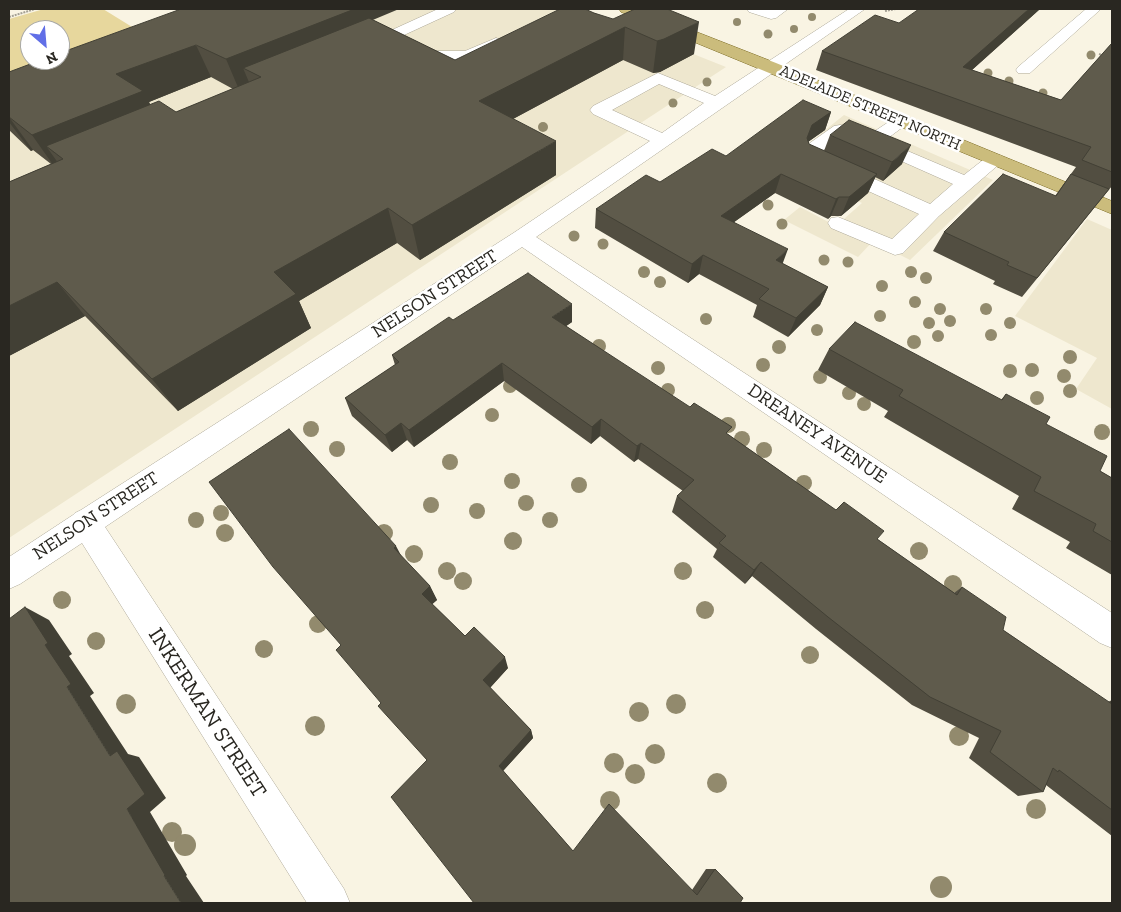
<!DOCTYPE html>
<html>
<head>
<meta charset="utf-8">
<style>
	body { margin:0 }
	#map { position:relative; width:1121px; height:912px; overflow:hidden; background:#f9f4e3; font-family:"Zilla Slab",serif }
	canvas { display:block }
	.frame { position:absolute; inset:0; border:10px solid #292721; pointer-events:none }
	.north { position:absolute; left:20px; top:20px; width:50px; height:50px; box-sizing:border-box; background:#fff; border:1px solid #a9a9a6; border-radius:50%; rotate:153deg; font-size:14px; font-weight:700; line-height:20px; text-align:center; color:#292721 }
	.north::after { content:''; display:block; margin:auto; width:18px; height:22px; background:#616fe7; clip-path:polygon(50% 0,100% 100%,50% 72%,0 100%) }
</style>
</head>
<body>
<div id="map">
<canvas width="1121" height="912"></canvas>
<div class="frame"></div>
<div class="north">N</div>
</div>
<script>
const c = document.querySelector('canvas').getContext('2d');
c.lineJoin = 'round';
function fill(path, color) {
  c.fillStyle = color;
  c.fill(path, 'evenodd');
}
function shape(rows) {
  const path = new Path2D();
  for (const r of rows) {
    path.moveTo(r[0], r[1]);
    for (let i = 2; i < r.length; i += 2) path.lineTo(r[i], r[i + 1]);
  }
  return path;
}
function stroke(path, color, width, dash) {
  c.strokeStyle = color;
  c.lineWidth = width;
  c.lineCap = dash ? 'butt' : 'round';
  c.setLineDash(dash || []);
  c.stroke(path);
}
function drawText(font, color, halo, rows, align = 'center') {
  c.font = font + ' "Zilla Slab",serif';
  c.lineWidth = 5;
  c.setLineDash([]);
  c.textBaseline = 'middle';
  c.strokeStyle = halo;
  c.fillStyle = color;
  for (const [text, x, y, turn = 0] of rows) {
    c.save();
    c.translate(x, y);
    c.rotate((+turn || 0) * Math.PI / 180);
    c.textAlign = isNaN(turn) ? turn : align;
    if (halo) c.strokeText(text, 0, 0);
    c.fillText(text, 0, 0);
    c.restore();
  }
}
fill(shape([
	[232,9,580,9,726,67,9,538,9,92],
	[844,115,993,180,910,260,873,241,858,257,784,220,800,207,836,226,862,203,783,164],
	[1087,219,1112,230,1112,409,1076,389,1097,358,1015,316]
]), '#eee7ce');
fill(shape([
	[44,9,103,9,137,30,9,92,9,19],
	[30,30,60,30,60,60,30,60]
]), '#e7d79d');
const minor = shape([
	[438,9,456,9,454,12,391,41,386,43,381,41,378,38,381,35,438,9],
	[747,9,770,10,788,9,776,18,771,19,749,12,747,9],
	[849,9,865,9,536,237,1112,613,1112,648,1100,643,522,247,105,527,344,889,350,903,307,903,82,543,20,584,9,589,9,557,73,515,75,513,81,510,515,232,650,141,593,114,590,110,593,106,658,73,715,96,849,9],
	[659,84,704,103,662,133,612,110,659,84],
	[1086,9,1101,9,1030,73,1018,73,1016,70,1018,67,1086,9],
	[496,38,501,40,504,43,501,46,468,61,423,61,408,55,405,52,408,49,413,47,425,51,465,51,496,38],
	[902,116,908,117,911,121,884,141,964,175,988,156,995,154,1002,156,1004,160,939,216,903,253,895,255,831,228,828,223,831,218,838,217,892,239,919,214,804,162,802,158,807,145,834,126,840,125,846,126,869,135,896,117,902,116],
	[842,137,863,144,953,184,930,204,821,155,822,151,842,137]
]);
const major = shape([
	[619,9,638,9,776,63,1112,201,1112,214,621,12,619,9]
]);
stroke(minor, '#ada898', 1);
stroke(major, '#7c6b24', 1);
stroke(shape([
	[885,11,896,9],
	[9,17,35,9],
	[1099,54,1112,58]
]), '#a5a195', 2, [2, 1]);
fill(minor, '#fff');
fill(major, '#cbbc7c');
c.fillStyle = '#928a6d';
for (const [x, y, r] of [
	[812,17,4],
	[737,22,4],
	[794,29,4],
	[768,34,4.5],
	[1091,55,4.5],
	[988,73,4.5],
	[1009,81,4.5],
	[707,82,4.5],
	[1043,93,4.5],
	[673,103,4.5],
	[543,127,5],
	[768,205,5.5],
	[782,224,5.5],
	[574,236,5.5],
	[603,244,5.5],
	[824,260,5.5],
	[848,262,5.5],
	[644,272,6],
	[911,272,6],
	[926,278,6],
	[660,282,6],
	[882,286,6],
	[915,302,6],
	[940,309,6],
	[986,309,6],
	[880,316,6],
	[706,319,6],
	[950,321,6],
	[929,323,6],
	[1010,323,6],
	[817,330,6],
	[991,335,6],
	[938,336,6],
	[914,342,7],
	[599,346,7],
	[779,347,7],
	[1070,357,7],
	[763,365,7],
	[658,368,7],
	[1032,370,7],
	[1010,371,7],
	[1064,376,7],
	[820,377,7],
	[510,386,7],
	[668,390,7],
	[1070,391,7],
	[849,393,7],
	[1037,398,7],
	[864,404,7],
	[492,415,7],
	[728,425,8],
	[311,429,8],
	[1102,432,8],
	[742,439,8],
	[337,449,8],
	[764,450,8],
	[450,462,8],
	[512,481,8],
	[804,483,8],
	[579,485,8],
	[526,503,8],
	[431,505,8],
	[477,511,8],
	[221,513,8],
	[196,520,8],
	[550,520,8],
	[225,533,9],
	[384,533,9],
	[513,541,9],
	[919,551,9],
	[414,554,9],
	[447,571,9],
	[683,571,9],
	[463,581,9],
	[953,584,9],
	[62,600,9],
	[705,610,9],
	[318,624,9],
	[96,641,9],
	[264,649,9],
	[810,655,9],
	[126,704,10],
	[676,704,10],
	[639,712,10],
	[315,726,10],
	[959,736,10],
	[655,754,10],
	[614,763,10],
	[635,774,10],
	[717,783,10],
	[610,801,10],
	[1036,809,10],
	[172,832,10],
	[185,845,11],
	[941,887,11]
]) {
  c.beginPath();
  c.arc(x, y, r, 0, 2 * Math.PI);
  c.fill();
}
fill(shape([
	[1040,9,972,70,1061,100,1112,43,1112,186,1022,297,993,284,995,281,933,251,944,232,1055,196,1076,167,816,70,822,51,899,23],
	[594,13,694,54,660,72,653,73,623,60,513,119,556,175,420,260,397,243,299,301,311,328,178,411,85,316,9,356,9,182,51,164,33,150,31,151,9,130,9,72,373,20,455,60],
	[211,77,233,89,176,112,150,105,149,102],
	[831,112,825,130,808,142,809,144,824,151,830,135,902,164,883,181,875,177,868,193,841,216,831,216,828,219,775,193,734,222,783,264,828,287,820,305,788,337,753,317,757,305,699,274,688,283,595,228,596,209,660,182,726,156],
	[453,320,572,322,566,326,729,435,954,593,962,587,1003,630,1108,702,1112,700,1112,836,1046,785,1043,792,1018,796,969,758,979,738,912,705,816,629,752,576,745,584,713,557,717,549,672,512,677,496,683,491,638,459,634,462,600,436,591,444,504,381,414,447,407,440,392,452,352,416,345,398,395,365,392,355],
	[829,349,1001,400,1006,394,1046,424,1100,471,1112,478,1112,575,1066,548,1070,542,1012,509,1019,496,884,417,888,411,818,370],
	[401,556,430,586,437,600,432,604,465,636,508,668,490,688,531,730,533,738,503,771,573,851,692,890,706,869,715,869,743,898,474,903,427,760,381,703]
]), '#524e41');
fill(shape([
	[336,9,399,9,356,27,261,77,243,68,251,87,240,92,226,59],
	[1029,9,1040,9,953,87,963,67],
	[699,22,694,54,660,72,653,73,657,41],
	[625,27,623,60,483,135,479,101],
	[196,45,211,77,149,102,161,125,63,159,46,146,61,167,56,169,32,135,116,74],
	[831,112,825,130,805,144,807,138,812,125],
	[9,117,33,150,31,151,9,122],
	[556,141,556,175,420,260,412,225],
	[911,145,902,164,883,181,892,162],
	[781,174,775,193,716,235,721,216],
	[877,174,868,193,841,216,849,197],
	[839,197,831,216,828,219,836,199],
	[388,208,397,243,299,301,311,328,178,411,152,379,274,272],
	[788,249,781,268,776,260],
	[703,255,699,274,688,283,692,264],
	[57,282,85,316,9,356,9,306],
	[828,287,820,305,788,337,796,318],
	[572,304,572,322,552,336,552,317],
	[502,363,504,381,414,447,409,430],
	[601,419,600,436,591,444,592,427],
	[401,423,407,440,392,452,385,435],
	[641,443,638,459,634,462,637,446],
	[396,546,404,561,394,548],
	[761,562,752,576,745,584,754,570],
	[430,586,437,600,428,608,422,594],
	[25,607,49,620,72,654,69,656,94,693,90,696,128,754,139,757,166,798,150,812,187,875,186,876,204,903,181,903,164,876,127,809,110,756,67,687],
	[505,657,508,668,487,691,483,680],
	[531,730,533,738,502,772,499,766]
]), '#424035');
const building = shape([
	[181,9,350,9,352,10,226,59,196,45,116,74,143,91,32,135,9,117,9,72,41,60,60,60,60,53,181,9],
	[560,9,585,9,594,13,613,19,635,9,667,9,699,22,664,39,657,41,625,27,479,101,556,141,412,225,388,208,274,272,296,294,152,379,57,282,9,306,9,182,63,159,46,146,159,101,176,112,261,77,243,68,369,18,455,60,560,9],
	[919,9,1029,9,963,67,1061,100,1112,43,1112,172,1082,160,1091,147,822,51,875,15,899,23,919,9],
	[803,100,831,112,812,125,807,138,809,144,877,174,849,197,839,197,836,199,781,174,721,216,788,249,776,260,828,287,796,318,759,299,769,289,703,255,692,264,596,209,646,175,660,182,712,149,726,156,803,100],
	[849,120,911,145,892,162,830,135,849,120],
	[1003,174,1056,196,1071,174,1109,189,1037,278,1007,265,1009,262,944,232,1003,174],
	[528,273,572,304,552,317,690,407,694,403,732,427,726,433,836,510,844,502,884,531,877,539,957,595,962,587,1006,617,1003,630,1112,704,1112,810,1059,770,1058,772,1053,768,1043,792,990,752,1001,731,930,697,828,617,761,562,754,570,719,543,726,536,677,496,694,480,641,443,637,446,601,419,592,427,502,363,409,430,401,423,385,435,345,398,399,362,392,355,449,317,453,320,528,273],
	[855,322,1002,400,1006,394,1050,417,1046,424,1107,456,1100,471,1112,478,1112,542,1093,531,1096,524,1034,491,1041,477,899,396,903,390,829,349,855,322],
	[289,429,396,546,394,548,430,586,422,594,465,636,474,627,505,657,483,680,531,730,499,766,573,851,609,804,697,895,715,869,743,898,740,903,474,903,391,797,427,760,378,706,381,703,336,650,341,645,273,567,209,482,289,429],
	[25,607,48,643,45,645,71,684,67,687,110,756,117,751,145,794,127,809,165,875,164,876,181,903,9,903,9,619,25,607]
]);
fill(building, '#5f5b4c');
stroke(building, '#424035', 1);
drawText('16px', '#292721', '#fff', [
	["ADELAIDE STREET NORTH",870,108,23]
]);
drawText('19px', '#292721', '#fff', [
	["NELSON STREET",435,294,-33],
	["DREANEY AVENUE",817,434,34],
	["NELSON STREET",96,516,-33]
]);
drawText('22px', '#292721', '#fff', [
	["INKERMAN STREET",207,713,57]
]);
</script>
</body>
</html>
